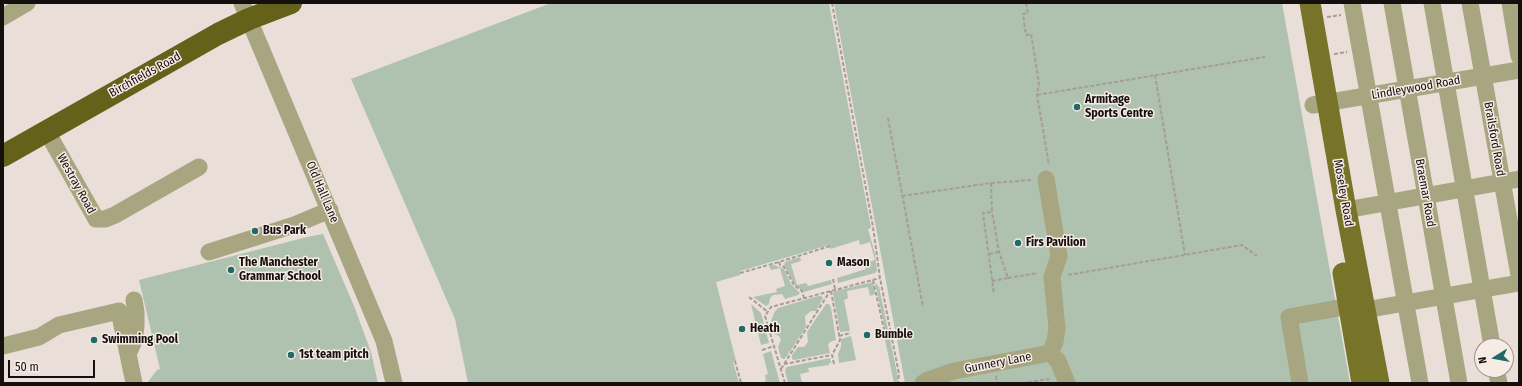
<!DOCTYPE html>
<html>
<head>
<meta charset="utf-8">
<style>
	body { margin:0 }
	#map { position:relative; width:1522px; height:386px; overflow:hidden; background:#eaded8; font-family:"Fira Sans Condensed",sans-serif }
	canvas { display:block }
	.frame { position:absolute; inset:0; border:4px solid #14100f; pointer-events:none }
	.north { position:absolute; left:1474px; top:338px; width:40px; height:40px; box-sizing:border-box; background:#f7ebe5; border:1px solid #9c938f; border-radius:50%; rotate:259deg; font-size:11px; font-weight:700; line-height:16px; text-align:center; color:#14100f }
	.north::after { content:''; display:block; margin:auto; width:14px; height:18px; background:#206b68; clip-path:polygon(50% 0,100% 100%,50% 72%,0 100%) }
	.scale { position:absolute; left:8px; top:360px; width:87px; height:18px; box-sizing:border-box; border:2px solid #14100f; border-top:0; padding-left:5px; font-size:12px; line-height:14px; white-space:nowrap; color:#14100f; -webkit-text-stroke:3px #f7ebe5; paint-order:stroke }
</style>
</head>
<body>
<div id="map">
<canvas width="1522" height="386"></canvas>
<div class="frame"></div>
<div class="north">N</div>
<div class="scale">50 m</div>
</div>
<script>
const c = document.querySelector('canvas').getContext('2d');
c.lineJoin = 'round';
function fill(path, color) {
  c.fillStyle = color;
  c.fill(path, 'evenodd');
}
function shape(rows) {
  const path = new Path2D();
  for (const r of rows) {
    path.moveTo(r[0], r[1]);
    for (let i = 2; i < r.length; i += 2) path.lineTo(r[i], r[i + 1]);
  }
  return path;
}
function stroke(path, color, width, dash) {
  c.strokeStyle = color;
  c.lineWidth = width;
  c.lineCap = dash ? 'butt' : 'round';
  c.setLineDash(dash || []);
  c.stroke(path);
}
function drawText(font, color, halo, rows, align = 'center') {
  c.font = font + ' "Fira Sans Condensed",sans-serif';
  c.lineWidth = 3;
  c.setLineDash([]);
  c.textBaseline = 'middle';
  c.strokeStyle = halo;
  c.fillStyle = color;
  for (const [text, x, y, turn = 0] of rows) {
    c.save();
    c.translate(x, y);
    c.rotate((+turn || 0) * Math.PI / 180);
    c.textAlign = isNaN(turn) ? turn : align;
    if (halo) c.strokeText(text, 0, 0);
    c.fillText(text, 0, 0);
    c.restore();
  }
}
fill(shape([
	[551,3,829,3,871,228,868,229,875,254,877,271,875,273,838,283,837,278,866,269,865,263,875,260,870,242,860,245,859,240,830,249,829,245,740,271,740,275,716,282,736,361,733,362,739,383,468,383,455,319,351,79],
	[834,3,1282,3,1350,383,905,383],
	[323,234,354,306,371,352,378,383,147,383,157,370,160,369,139,280,307,237],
	[800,257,801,261,791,264,797,285,806,283,808,286,831,280,832,284,804,292,795,285,784,265,785,262],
	[774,265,784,269,791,284,800,293,798,295,785,299,782,294,773,295,770,298,769,304,766,306,753,297,777,292,776,289,785,286,780,268,771,270,769,266],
	[873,282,875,294,870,296,868,287,847,291,848,298,844,300,850,331,840,332,833,293,835,291],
	[875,282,879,287,897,373,898,379,896,383,894,383,883,330,885,329],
	[818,296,821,296,823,298,816,311,811,311,805,316,806,327,787,356,784,359,781,358,778,347,781,340,779,336,774,334,771,321,775,311,778,308],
	[751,304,761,313,769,343,761,345],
	[826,304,829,304,831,308,836,340,830,342,828,345,830,353,794,360,792,359,792,355,798,347,804,347,808,342,807,332],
	[851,336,856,360,839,363,838,354,841,347,841,339],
	[771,351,780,383,760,383,766,381,765,375,768,374,763,354],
	[830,358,831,363,829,363,829,365,808,368,809,372,800,374,802,383,788,383,785,370,787,367]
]), '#aec2af');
stroke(shape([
	[832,3,873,227,880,278,899,374,898,383],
	[1026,3,1028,13,1023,14,1026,35,1031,34,1039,83,1037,95,1049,165],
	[1327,17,1341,15],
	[1334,54,1347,52],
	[1155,75,1185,255],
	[1037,95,1265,57],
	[888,118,923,307],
	[991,183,992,212,983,213,994,294],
	[902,196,991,183,1032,180],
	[989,254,999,252],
	[779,262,780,265,784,267,794,285,802,291,804,298],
	[740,273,779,262,830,246],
	[1068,275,1242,245,1257,256],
	[1008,278,1038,273],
	[833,279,835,289],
	[873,280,884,329],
	[992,281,1008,278,999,252,992,212],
	[831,291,840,340,832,355],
	[749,297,768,312],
	[839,336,851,333],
	[762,350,774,346],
	[735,361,741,383],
	[784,364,832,355,834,364],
	[781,369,830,291],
	[996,376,997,383],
	[785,383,765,316,771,307,880,278],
	[1022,383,1049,379,1050,383]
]), '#a69d98', 2, [4, 2]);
stroke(shape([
	[242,3,384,341,394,383],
	[1352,3,1420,383],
	[1392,3,1459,383],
	[1432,3,1492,346],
	[1470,3,1519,275],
	[1510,3,1519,56],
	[3,17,27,3],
	[1313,105,1519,70],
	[46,130,96,219,105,219,115,215,199,167],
	[1046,179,1059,256,1052,277,1057,328,1055,342,1050,353],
	[1346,210,1519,179],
	[209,252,294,225,330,210],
	[1365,310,1519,283],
	[3,346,39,337,59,325,119,311,134,383],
	[129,352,134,341,136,326,136,312,134,300],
	[1050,353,1058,361,1067,383],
	[1496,370,1499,383],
	[923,383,928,380,954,371,1050,353],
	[1300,383,1289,317,1349,306]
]), '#a7a681', 17);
stroke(shape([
	[1310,3,1346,210,1379,383],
	[1343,273,1362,383]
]), '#777329', 21);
stroke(shape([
	[3,156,218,34,249,19,291,3]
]), '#64611a', 22);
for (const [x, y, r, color] of [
	[1077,107,4,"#206b68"],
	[255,231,4,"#206b68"],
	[1018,243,4,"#206b68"],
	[829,263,4,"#206b68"],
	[231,270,4,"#206b68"],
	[742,329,4,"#206b68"],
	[867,335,4,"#206b68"],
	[94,340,4,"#206b68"],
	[291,355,4,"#206b68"]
]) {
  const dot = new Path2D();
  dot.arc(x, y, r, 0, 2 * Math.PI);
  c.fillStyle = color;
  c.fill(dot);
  stroke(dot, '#f7ebe5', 1.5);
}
drawText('12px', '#14100f', '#f7ebe5', [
	["Birchfields Road",145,75,-29],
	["Lindleywood Road",1416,88,-10],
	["Brailsford Road",1494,139,80],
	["Westray Road",76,184,61],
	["Old Hall Lane",322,192,67],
	["Moseley Road",1343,193,80],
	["Braemar Road",1425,193,80],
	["Gunnery Lane",998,363,-11]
]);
drawText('bold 12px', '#14100f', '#f7ebe5', [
	["Armitage",1085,100],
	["Sports Centre",1085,114],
	["Bus Park",263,231],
	["Firs Pavilion",1026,243],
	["The Manchester",239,263],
	["Grammar School",239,277],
	["Mason",837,263],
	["Heath",750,329],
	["Bumble",875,335],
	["Swimming Pool",102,340],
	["1st team pitch",299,355]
], 'left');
</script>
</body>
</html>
